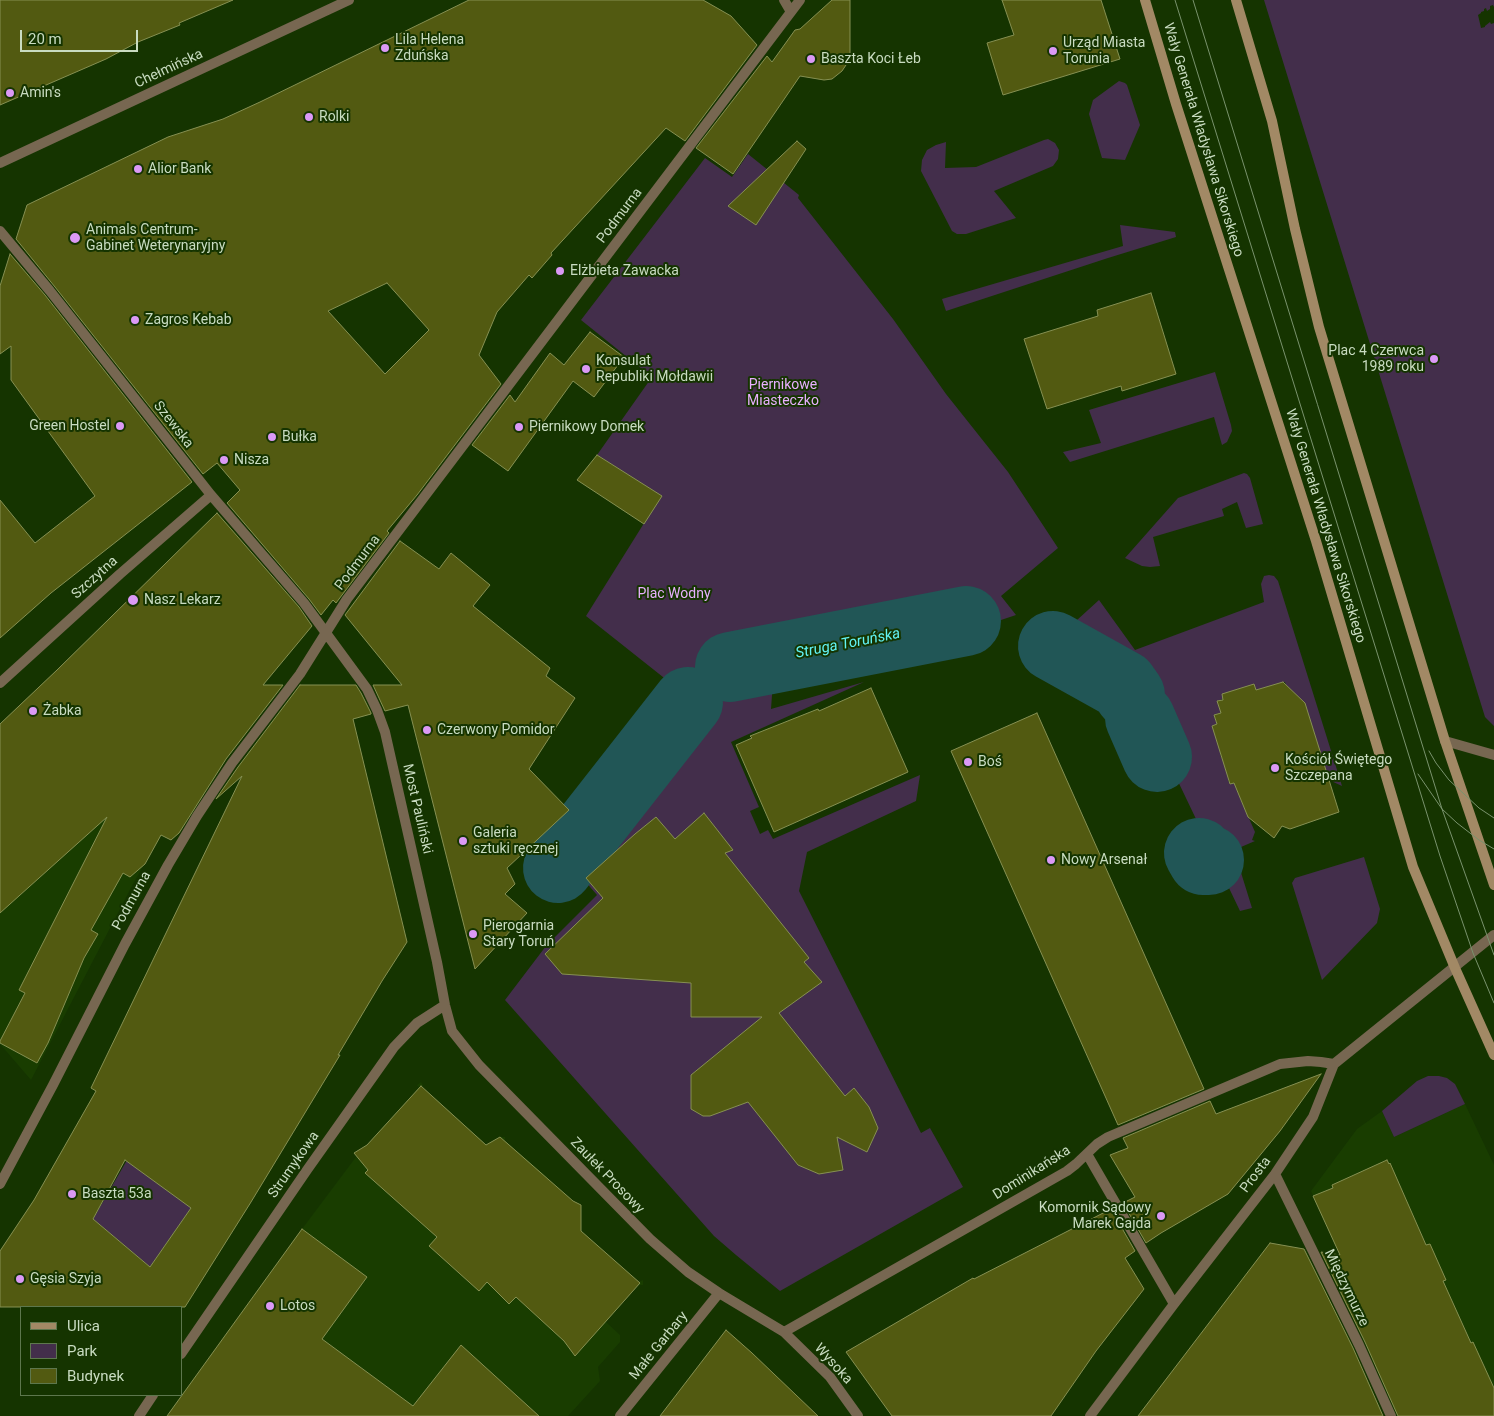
<!DOCTYPE html>
<html>
<head>
<meta charset="utf-8">
<style>
	body { margin:0 }
	#map { position:relative; width:1494px; height:1416px; overflow:hidden; background:#153400; font-family:Roboto,sans-serif }
	canvas { display:block }
	.legend { position:absolute; left:20px; top:1306px; width:162px; height:90px; box-sizing:border-box; background:#153400; border:1px solid #5d774d; margin:0; padding:6px 9px; list-style:none; font-size:15px; color:#c9dcc1 }
	.legend li { display:flex; align-items:center; gap:10px; height:25px }
	.legend b { width:25px; border:1px solid #5d774d }
	.scale { position:absolute; left:20px; top:30px; width:118px; height:22px; box-sizing:border-box; border:2px solid #c9dcc1; border-top:0; padding-left:6px; font-size:15px; line-height:18px; white-space:nowrap; color:#c9dcc1; -webkit-text-stroke:4px #153400; paint-order:stroke }
</style>
</head>
<body>
<div id="map">
<canvas width="1494" height="1416"></canvas>
<ul class="legend">
<li><b style="height:6px;background:#a28965"></b>Ulica</li>
<li><b style="height:14px;background:#432e4b"></b>Park</li>
<li><b style="height:14px;background:#525a11"></b>Budynek</li>
</ul>
<div class="scale">20 m</div>
</div>
<script>
const c = document.querySelector('canvas').getContext('2d');
c.lineJoin = 'round';
function fill(path, color) {
  c.fillStyle = color;
  c.fill(path, 'evenodd');
}
function shape(rows) {
  const path = new Path2D();
  for (const r of rows) {
    path.moveTo(r[0], r[1]);
    for (let i = 2; i < r.length; i += 2) path.lineTo(r[i], r[i + 1]);
  }
  return path;
}
function stroke(path, color, width, dash) {
  c.strokeStyle = color;
  c.lineWidth = width;
  c.lineCap = dash ? 'butt' : 'round';
  c.setLineDash(dash || []);
  c.stroke(path);
}
function drawText(font, color, halo, rows, align = 'center') {
  c.font = font + ' Roboto,sans-serif';
  c.lineWidth = 4;
  c.setLineDash([]);
  c.textBaseline = 'middle';
  c.strokeStyle = halo;
  c.fillStyle = color;
  for (const [text, x, y, turn = 0] of rows) {
    c.save();
    c.translate(x, y);
    c.rotate((+turn || 0) * Math.PI / 180);
    c.textAlign = isNaN(turn) ? turn : align;
    if (halo) c.strokeText(text, 0, 0);
    c.fillText(text, 0, 0);
    c.restore();
  }
}
fill(shape([
	[57,670,183,797,134,882,31,1080,0,1044,0,724],
	[421,1082,423,1085,422,1087,493,1151,500,1137,505,1137,505,1141,547,1177,546,1178,576,1205,581,1205,580,1209,568,1219,638,1282,643,1280,643,1285,638,1285,606,1322,620,1335,620,1342,598,1367,600,1381,568,1416,423,1416,389,1388,298,1322,302,1229,356,1157,355,1153,361,1152,419,1088,417,1085],
	[1465,1104,1494,1165,1494,1416,1354,1278,1335,1244,1311,1191,1357,1129,1382,1111,1394,1137]
]), '#193d00');
fill(shape([
	[1264,0,1494,0,1494,7,1493,5,1490,6,1490,9,1487,11,1486,8,1484,9,1484,11,1481,12,1481,13,1478,15,1481,28,1485,27,1485,26,1490,22,1491,24,1494,23,1494,726,1485,717],
	[1119,81,1125,83,1127,85,1140,125,1125,160,1102,158,1089,114,1093,100],
	[1048,139,1055,143,1059,150,1058,159,1053,166,994,191,1016,218,966,234,957,234,952,231,921,171,922,160,927,150,936,145,946,142,945,168,976,167,1044,140],
	[748,154,799,195,798,198,893,319,946,394,1008,472,1058,548,1001,596,1016,615,1001,620,773,681,771,709,864,682,731,742,759,807,750,811,760,834,768,830,773,839,920,775,916,801,807,852,799,891,921,1133,930,1128,963,1187,780,1291,736,1255,714,1236,505,1000,546,946,597,895,572,866,697,704,586,616,661,496,597,455,652,377,581,320,705,158,732,177],
	[1120,225,1175,232,1176,237,1108,258,946,311,942,299,1123,246],
	[1215,372,1231,425,1232,431,1227,442,1222,445,1214,417,1070,462,1063,452,1101,443,1089,410],
	[1244,473,1247,474,1250,478,1263,524,1246,528,1237,502,1222,509,1224,516,1153,537,1160,566,1150,567,1142,566,1125,558,1178,498],
	[1269,575,1274,576,1278,581,1342,786,1329,780,1323,782,1315,760,1322,757,1321,752,1313,754,1312,726,1297,706,1300,698,1297,696,1292,702,1285,682,1256,690,1254,685,1218,701,1225,711,1214,715,1217,724,1212,726,1213,729,1220,728,1227,750,1220,753,1221,757,1235,776,1228,780,1230,784,1236,783,1241,800,1255,832,1252,840,1255,841,1234,850,1252,908,1240,911,1131,683,1054,641,1099,600,1135,650,1264,602,1261,584,1264,576],
	[1364,857,1380,909,1377,923,1322,980,1292,883,1295,878],
	[1428,1076,1439,1076,1447,1078,1455,1084,1465,1104,1394,1137,1382,1111,1417,1081],
	[141,1136,191,1208,150,1267,93,1219]
]), '#432e4b');
stroke(shape([
	[1053,646,1123,685,1130,695],
	[730,667,966,621],
	[1140,718,1157,757],
	[1199,853,1203,860,1209,860],
	[558,868,688,702]
]), '#215656', 70);
const building = shape([
	[0,0,233,0,179,23,180,25,138,42,106,59,0,105,0,0],
	[469,0,703,0,731,16,757,45,685,141,666,128,551,253,552,255,532,278,529,275,497,312,479,355,501,384,417,495,387,531,389,533,336,603,333,600,321,615,309,599,227,503,240,490,217,463,203,474,55,287,16,239,27,205,168,137,223,119,260,102,469,0],
	[387,283,429,330,385,374,328,311,387,283],
	[832,0,850,0,850,56,848,62,842,71,832,79,824,80,800,76,733,174,696,148,767,56,772,62,795,30,800,29,832,0],
	[1002,0,1101,0,1120,59,1003,95,987,43,1014,35,1002,0],
	[797,141,806,149,756,225,728,206,797,141],
	[10,254,45,295,192,482,51,593,0,638,0,500,35,543,95,496,11,380,11,346,0,354,0,286,10,254],
	[1151,293,1176,374,1122,391,1121,386,1047,409,1024,339,1098,316,1097,310,1151,293],
	[590,332,624,357,594,397,573,381,508,471,472,445,510,395,515,402,550,353,564,365,590,332],
	[597,455,662,496,644,524,577,480,597,455],
	[217,513,299,607,312,626,263,685,283,685,226,759,179,833,171,840,161,835,145,864,130,877,123,873,91,930,98,934,84,958,48,1043,37,1063,0,1043,0,1041,25,993,19,990,107,817,0,913,0,724,57,670,217,513],
	[400,541,439,569,451,553,490,585,473,606,550,668,546,676,575,698,529,769,569,810,507,868,515,884,505,894,527,913,475,969,408,705,385,711,373,685,402,685,345,615,400,541],
	[1283,682,1305,703,1339,812,1290,829,1282,826,1274,838,1248,817,1234,783,1230,784,1212,726,1217,724,1214,715,1221,713,1217,701,1223,700,1222,694,1254,684,1256,690,1283,682],
	[300,685,356,685,361,693,371,713,371,714,353,719,407,942,382,981,338,1055,340,1055,251,1202,185,1307,0,1307,0,1251,34,1200,96,1091,91,1088,242,776,216,799,238,767,300,685],
	[125,1160,191,1208,150,1267,93,1219,125,1160],
	[871,688,908,772,774,832,736,745,752,738,750,736,818,709,819,711,871,688],
	[1037,713,1204,1089,1118,1125,951,751,1037,713],
	[704,813,733,850,725,853,809,958,804,962,822,982,779,1013,845,1096,854,1088,869,1107,878,1128,867,1152,837,1137,843,1170,819,1174,798,1165,748,1102,710,1116,703,1116,691,1109,691,1075,762,1017,691,1017,691,983,562,974,545,954,603,898,586,878,635,834,656,817,675,839,704,813],
	[1321,1074,1280,1131,1228,1194,1161,1233,1146,1243,1123,1203,1135,1197,1110,1155,1128,1148,1123,1138,1210,1101,1216,1114,1321,1074],
	[421,1086,486,1145,500,1137,573,1201,581,1205,581,1231,640,1283,575,1356,564,1341,516,1297,509,1304,487,1282,479,1291,429,1246,437,1237,365,1173,368,1170,354,1153,367,1145,421,1086],
	[1387,1160,1389,1164,1390,1163,1426,1245,1430,1244,1446,1280,1443,1281,1471,1343,1473,1342,1494,1388,1494,1416,1398,1416,1365,1342,1321,1252,1340,1255,1313,1196,1333,1188,1332,1185,1387,1160],
	[1111,1209,1135,1251,1125,1258,1144,1289,1096,1351,1051,1416,892,1416,846,1352,973,1278,974,1279,1111,1209],
	[302,1229,367,1277,322,1339,413,1406,461,1345,539,1416,167,1416,302,1229],
	[1270,1243,1304,1249,1353,1348,1383,1416,1138,1416,1270,1243],
	[726,1330,752,1353,818,1416,660,1416,726,1330]
]);
fill(building, '#525a11');
stroke(building, '#869052', 1);
stroke(shape([
	[784,0,791,12],
	[0,163,349,0],
	[0,231,50,291,211,495,304,603,367,689,377,710,385,732,437,962,445,1005,452,1031,479,1065,650,1239,688,1272,719,1293,784,1332,830,1377,858,1416],
	[0,683,120,574,211,495],
	[1445,741,1494,755],
	[1087,1154,1174,1304],
	[1275,1174,1359,1345,1391,1416],
	[0,1184,53,1085,125,944,168,865,197,816,232,763,300,674,347,599,800,0],
	[784,1332,1067,1171,1076,1164,1097,1144,1108,1137,1280,1064,1308,1061,1321,1062,1334,1064],
	[181,1354,307,1170,394,1047,417,1023,445,1005],
	[139,1416,153,1395],
	[620,1416,719,1293],
	[1090,1416,1174,1304,1275,1174,1313,1117,1334,1064,1494,935]
]), '#776751', 10);
stroke(shape([
	[1145,0,1176,104,1316,541,1413,867,1455,968,1494,1055],
	[1236,0,1272,121,1295,229,1319,327,1445,741,1494,885]
]), '#a28965', 10);
stroke(shape([
	[1175,0,1440,856,1473,953,1494,1003],
	[1193,0,1442,809,1494,955],
	[1429,751,1436,763,1449,780,1479,808,1494,818],
	[1418,774,1442,809,1457,823,1479,840,1494,849]
]), '#7a936d', 1);
for (const [x, y, r, color] of [
	[385,48,5,"#db99f5"],
	[1053,51,5,"#db99f5"],
	[811,59,5,"#db99f5"],
	[10,93,5,"#db99f5"],
	[309,117,5,"#db99f5"],
	[138,169,5,"#db99f5"],
	[75,238,6,"#db99f5"],
	[560,271,5,"#db99f5"],
	[135,320,5,"#db99f5"],
	[1434,359,5,"#db99f5"],
	[586,369,5,"#db99f5"],
	[120,426,5,"#db99f5"],
	[519,427,5,"#db99f5"],
	[272,437,5,"#db99f5"],
	[224,460,5,"#db99f5"],
	[133,600,6,"#db99f5"],
	[33,711,5,"#db99f5"],
	[427,730,5,"#db99f5"],
	[968,762,5,"#db99f5"],
	[1275,768,5,"#db99f5"],
	[463,841,5,"#db99f5"],
	[1051,860,5,"#db99f5"],
	[473,934,5,"#db99f5"],
	[72,1194,5,"#db99f5"],
	[1161,1216,5,"#db99f5"],
	[20,1279,5,"#db99f5"],
	[270,1306,5,"#db99f5"]
]) {
  const dot = new Path2D();
  dot.arc(x, y, r, 0, 2 * Math.PI);
  c.fillStyle = color;
  c.fill(dot);
  stroke(dot, '#153400', 2);
}
drawText('14px', '#c9dcc1', '#153400', [
	["Lila Helena",395,40],
	["Zduńska",395,56],
	["Urząd Miasta",1063,43],
	["Torunia",1063,59],
	["Baszta Koci Łeb",821,59],
	["Amin's",20,93],
	["Rolki",319,117],
	["Alior Bank",148,169],
	["Animals Centrum-",86,230],
	["Gabinet Weterynaryjny",86,246],
	["Elżbieta Zawacka",570,271],
	["Zagros Kebab",145,320],
	["Plac 4 Czerwca",1424,351,"right"],
	["1989 roku",1424,367,"right"],
	["Konsulat",596,361],
	["Republiki Mołdawii",596,377],
	["Green Hostel",110,426,"right"],
	["Piernikowy Domek",529,427],
	["Bułka",282,437],
	["Nisza",234,460],
	["Nasz Lekarz",144,600],
	["Żabka",43,711],
	["Czerwony Pomidor",437,730],
	["Kościół Świętego",1285,760],
	["Szczepana",1285,776],
	["Boś",978,762],
	["Galeria",473,833],
	["sztuki ręcznej",473,849],
	["Nowy Arsenał",1061,860],
	["Pierogarnia",483,926],
	["Stary Toruń",483,942],
	["Baszta 53a",82,1194],
	["Komornik Sądowy",1151,1208,"right"],
	["Marek Gajda",1151,1224,"right"],
	["Gęsia Szyja",30,1279],
	["Lotos",280,1306]
], 'left');
drawText('14px', '#c9dcc1', '#153400', [
	["Chełmińska",169,69,-25],
	["Wały Generała Władysława Sikorskiego",1203,140,73],
	["Podmurna",620,216,-53],
	["Szewska",173,425,52],
	["Wały Generała Władysława Sikorskiego",1325,526,73],
	["Podmurna",358,563,-53],
	["Szczytna",95,578,-42],
	["Most Pauliński",417,809,77],
	["Podmurna",132,901,-61],
	["Strumykowa",294,1165,-55],
	["Dominikańska",1032,1173,-32],
	["Prosta",1256,1175,-53],
	["Zaułek Prosowy",607,1176,46],
	["Międzymurze",1346,1288,64],
	["Małe Garbary",659,1346,-51],
	["Wysoka",833,1364,48]
]);
drawText('14px', '#e8affe', '#153400', [
	["Piernikowe",783,385],
	["Miasteczko",783,401],
	["Plac Wodny",674,594]
]);
drawText('italic 15px', '#62f3f4', '#153400', [
	["Struga Toruńska",848,644,-11]
]);
</script>
</body>
</html>
